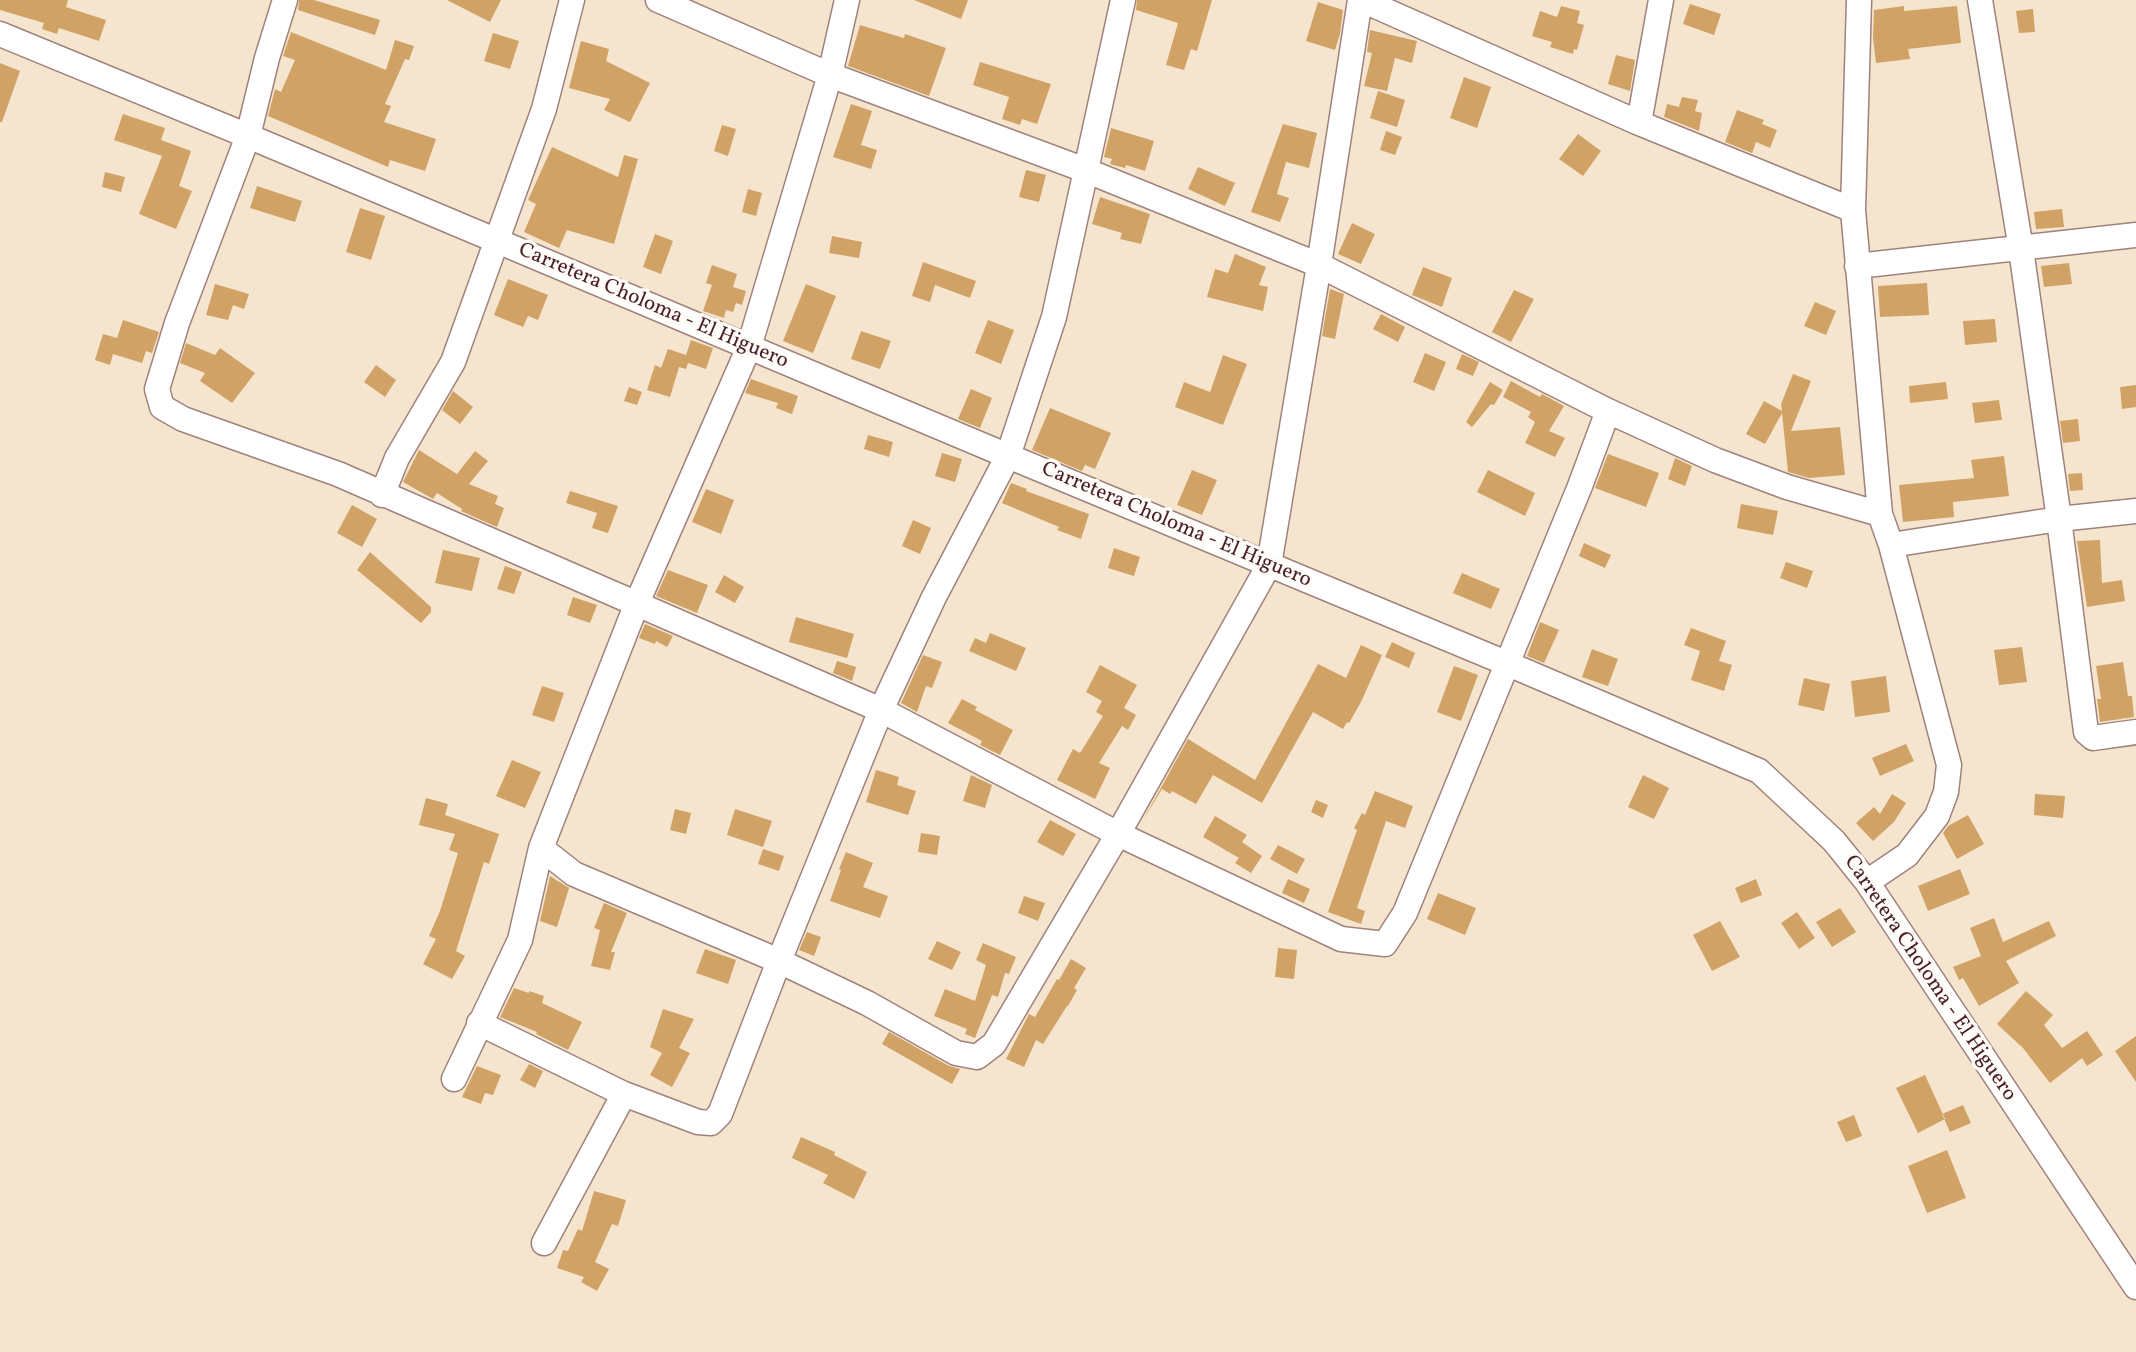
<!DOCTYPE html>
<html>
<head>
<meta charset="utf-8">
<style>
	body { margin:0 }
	canvas { display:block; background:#f6e5ce }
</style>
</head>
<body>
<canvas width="2136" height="1352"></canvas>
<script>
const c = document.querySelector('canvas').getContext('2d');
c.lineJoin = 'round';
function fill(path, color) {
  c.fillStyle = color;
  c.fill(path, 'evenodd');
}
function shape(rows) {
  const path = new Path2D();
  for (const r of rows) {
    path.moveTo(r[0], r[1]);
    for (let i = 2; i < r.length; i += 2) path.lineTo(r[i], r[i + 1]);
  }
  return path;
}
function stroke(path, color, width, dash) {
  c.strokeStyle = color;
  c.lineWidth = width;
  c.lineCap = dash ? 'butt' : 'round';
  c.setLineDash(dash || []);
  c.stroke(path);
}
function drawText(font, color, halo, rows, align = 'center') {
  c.font = font + ' Vollkorn,serif';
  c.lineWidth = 7;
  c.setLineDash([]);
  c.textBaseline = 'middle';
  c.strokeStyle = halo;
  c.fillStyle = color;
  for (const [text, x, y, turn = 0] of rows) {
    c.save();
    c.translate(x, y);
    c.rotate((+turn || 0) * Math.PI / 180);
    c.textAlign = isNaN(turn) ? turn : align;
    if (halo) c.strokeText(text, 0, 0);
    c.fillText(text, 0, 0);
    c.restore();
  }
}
fill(shape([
	[0,0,68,0,66,7,106,20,99,41,59,28,57,34,42,29,44,23,0,10],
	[299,0,314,0,380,20,375,35,298,10],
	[447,0,501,0,490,22],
	[914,0,968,0,961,19],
	[1137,0,1212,0,1197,51,1191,49,1184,70,1166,65,1178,23,1136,10],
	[1318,2,1343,10,1340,34,1335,50,1306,41],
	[1690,4,1721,14,1714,35,1683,24],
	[1561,6,1580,11,1577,23,1584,25,1577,50,1574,49,1573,54,1550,47,1552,42,1532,36,1540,11,1557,17],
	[1904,6,1904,11,1957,6,1961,43,1908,49,1910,59,1876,63,1873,38,1874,10],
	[2033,9,2035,32,2019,33,2016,11],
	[860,25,904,38,905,34,946,48,929,96,848,66],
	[1370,30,1417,41,1412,63,1395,58,1387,91,1364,86,1372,53,1367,52],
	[291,32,386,70,395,40,414,46,409,60,405,59,385,104,391,106,384,122,436,139,425,171,390,160,388,167,268,116,275,89,281,92,295,60,283,56],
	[493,33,519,41,510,69,484,61],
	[581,41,609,49,606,61,650,83,630,122,604,110,610,99,569,88],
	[1616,55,1635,60,1630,91,1608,84],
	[980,62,1051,84,1037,124,1022,119,1020,125,1002,119,1009,97,973,85],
	[0,63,20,71,2,122,0,122],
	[1464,77,1491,87,1477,128,1450,118],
	[1378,91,1405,100,1397,127,1370,118],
	[1682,97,1698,100,1695,111,1702,113,1699,131,1664,117,1667,104,1679,107],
	[851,104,872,111,861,145,877,150,871,169,833,157],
	[1737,110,1764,120,1762,124,1777,130,1770,148,1756,142,1752,153,1725,142],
	[123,114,165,128,161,140,191,151,179,186,192,191,176,229,139,214,162,156,114,140],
	[1283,124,1317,133,1309,168,1286,162,1277,194,1289,198,1280,222,1251,212],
	[722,125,736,129,728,156,714,151],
	[1111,128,1154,141,1145,171,1126,165,1125,168,1110,164,1112,159,1104,157],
	[1386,131,1402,137,1395,155,1380,150],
	[1578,134,1601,151,1583,176,1559,159],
	[552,147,618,177,624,155,638,159,614,244,567,230,559,248,524,232,536,204,528,200],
	[1198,167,1235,183,1225,206,1188,189],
	[1026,170,1046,175,1039,202,1019,197],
	[105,172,125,177,121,192,102,187],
	[257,186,302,201,295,222,250,208],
	[748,189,762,193,756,216,742,212],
	[1100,197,1150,214,1141,244,1120,239,1122,233,1092,224],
	[360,208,385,216,371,260,346,252],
	[2062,209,2064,227,2036,229,2034,212],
	[1352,223,1375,234,1361,264,1338,254],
	[655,234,673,241,661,274,643,267],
	[832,236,862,242,859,258,829,253],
	[1235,254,1266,267,1259,285,1268,287,1263,311,1207,297,1215,269,1228,273],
	[923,262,976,281,970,298,935,285,930,302,912,296],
	[2069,263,2072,284,2044,287,2041,266],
	[712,265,737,274,733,287,746,291,742,305,736,303,733,312,726,310,724,318,703,311,712,285,706,283],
	[1423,267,1452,278,1442,307,1412,295],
	[508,279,548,295,538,320,528,316,523,327,494,315],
	[1927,283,1929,315,1880,317,1878,286],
	[215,284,249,294,244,309,233,305,228,320,206,315],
	[806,284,836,296,813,353,783,341],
	[1330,289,1344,294,1335,339,1322,336],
	[1514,290,1534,299,1511,342,1492,332],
	[1815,302,1836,311,1826,335,1804,326],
	[1381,314,1405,327,1398,342,1373,329],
	[1995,319,1997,342,1965,345,1963,321],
	[123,320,159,332,152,353,146,351,142,363,113,354,110,365,95,360,103,334,117,338],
	[988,320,1014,330,1001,364,975,353],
	[861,331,891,341,880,369,851,359],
	[691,340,713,348,706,369,688,363,686,369,679,367,670,397,647,390,655,365,661,368,668,349,686,355],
	[186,343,215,355,220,348,255,373,232,403,200,381,205,373,180,363],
	[1425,353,1446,362,1434,391,1413,382],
	[1462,354,1479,362,1473,376,1456,369],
	[1223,355,1247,364,1223,425,1175,407,1184,382,1210,392],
	[376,365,396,380,385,397,364,382],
	[1793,374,1811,381,1791,431,1840,427,1845,475,1809,478,1788,472,1782,413,1765,444,1746,434,1764,401,1782,411,1781,404],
	[751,379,798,396,792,414,776,408,778,403,745,393],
	[1511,381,1540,397,1542,394,1564,406,1549,431,1565,438,1555,457,1525,443,1535,422,1528,417,1531,412,1503,397],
	[1490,382,1503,390,1494,405,1491,404,1472,427,1466,422],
	[1946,382,1948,399,1910,403,1909,386],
	[2136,385,2136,407,2122,409,2120,387],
	[629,387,642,392,637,405,624,401],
	[971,389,992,398,980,428,958,419],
	[453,391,473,407,460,424,442,410],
	[1999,400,2002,420,1975,423,1972,403],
	[1050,408,1111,433,1095,469,1085,465,1082,471,1032,450],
	[2078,419,2080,441,2063,443,2060,421],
	[868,435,893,442,889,457,864,449],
	[419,450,457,474,475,451,488,461,469,484,498,496,495,504,504,508,497,527,461,511,462,509,437,493,433,499,403,482],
	[942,453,962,459,955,482,935,476],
	[1608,454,1659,473,1646,507,1595,488],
	[2004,456,2009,496,1953,502,1954,517,1903,522,1899,485,1974,478,1971,460],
	[1675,458,1692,466,1685,486,1668,479],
	[1192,470,1217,480,1202,515,1177,505],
	[1488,470,1535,493,1525,516,1477,492],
	[2082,473,2083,490,2070,491,2068,474],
	[1011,483,1027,489,1026,491,1089,514,1081,539,1057,530,1059,527,1002,503],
	[706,489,734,500,721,534,692,522],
	[570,491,618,506,608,533,592,528,597,513,566,503],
	[1741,504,1778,511,1773,535,1737,528],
	[352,505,377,519,362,547,337,533],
	[913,520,931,528,920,554,902,546],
	[2100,540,2102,583,2122,580,2125,601,2087,607,2077,541],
	[1584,543,1611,555,1605,568,1579,556],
	[1114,548,1140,557,1134,576,1108,568],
	[443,550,480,558,472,591,435,583],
	[370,552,431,607,431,612,421,623,357,570],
	[1786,562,1813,571,1807,588,1780,578],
	[505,566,522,572,514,594,497,589],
	[668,570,708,585,697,613,656,596],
	[1462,573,1500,589,1491,609,1453,593],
	[724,575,744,587,735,603,715,592],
	[573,597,597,605,590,623,567,615],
	[796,617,854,634,847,658,789,642],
	[1540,622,1559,630,1544,663,1527,656],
	[645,624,673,636,667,647,656,641,655,644,639,638],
	[1691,628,1726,641,1719,661,1732,665,1724,691,1691,680,1700,651,1684,645],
	[990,633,1026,648,1016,671,969,651,975,638,986,643],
	[1392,642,1415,653,1409,668,1385,657],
	[1361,645,1382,655,1361,702,1349,723,1347,722,1343,729,1313,712,1262,803,1213,775,1196,804,1172,791,1170,794,1162,789,1142,822,1188,739,1255,780,1318,664,1346,678],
	[2022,647,2027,682,1999,685,1994,650],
	[1592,649,1618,659,1608,686,1582,677],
	[923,655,942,662,932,688,926,686,917,712,901,703],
	[837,661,856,667,852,681,833,673],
	[2123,662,2128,696,2132,696,2134,717,2100,722,2097,699,2101,699,2096,666],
	[1100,665,1137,685,1124,708,1136,715,1128,730,1122,726,1099,763,1110,768,1095,799,1057,780,1073,749,1080,753,1103,716,1096,712,1102,701,1086,692],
	[1454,666,1478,675,1461,721,1437,712],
	[1886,676,1890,712,1855,717,1851,681],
	[1804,678,1830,684,1824,711,1798,705],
	[542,686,564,693,554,722,532,715],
	[962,699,977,707,975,710,1013,730,1000,755,980,745,982,741,948,723],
	[1906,744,1914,761,1880,776,1872,758],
	[512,760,541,772,525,808,496,796],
	[876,770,899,777,897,785,916,791,908,815,866,802],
	[971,775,992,785,985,808,963,801],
	[1643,775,1669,788,1654,819,1628,807],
	[1375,791,1413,806,1405,828,1386,821,1357,908,1365,911,1361,924,1328,912,1357,830,1354,828,1362,813,1365,815],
	[1892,794,1906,803,1894,822,1873,841,1856,823,1874,807,1880,814],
	[2035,794,2065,796,2063,818,2034,815],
	[426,798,448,804,445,815,499,834,489,864,484,862,456,951,465,956,452,979,423,964,436,939,429,936,440,911,458,853,449,850,455,834,419,825],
	[1316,800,1328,805,1323,818,1311,812],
	[675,809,691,813,686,834,670,830],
	[735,809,772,821,763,847,727,835],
	[1968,815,1984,844,1957,859,1943,833,1948,826],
	[1215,816,1247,835,1242,842,1262,856,1251,873,1235,863,1239,858,1203,837],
	[1050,820,1076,834,1063,856,1037,842],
	[921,833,940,836,937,855,918,852],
	[1278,845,1305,859,1297,874,1270,859],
	[763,849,784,856,779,871,758,864],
	[846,852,873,863,863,887,888,896,880,918,830,901,841,870,839,869],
	[1960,869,1970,894,1928,911,1918,886],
	[550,876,569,888,557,927,540,921],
	[1288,879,1310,889,1304,903,1282,893],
	[1756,879,1762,895,1741,903,1735,888],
	[1438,893,1476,908,1465,935,1427,919],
	[1024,896,1045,903,1038,921,1018,913],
	[604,903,627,913,611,952,615,952,610,970,591,966,600,930,594,928],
	[1840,908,1856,932,1832,947,1816,922],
	[1797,912,1815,938,1799,949,1781,923],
	[1994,918,2003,942,2049,921,2056,936,2006,961,2019,983,1979,1006,1963,978,1959,980,1953,967,1981,956,1970,928],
	[1720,921,1740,957,1712,971,1693,935],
	[807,932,821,937,814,956,799,950],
	[937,941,961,952,952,970,928,959],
	[983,943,1016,957,1009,974,1005,973,998,997,992,995,975,1038,965,1034,967,1029,934,1016,945,989,975,1001,986,965,976,960],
	[1278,948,1297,950,1294,979,1275,977],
	[705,949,736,960,728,984,696,973],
	[1071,959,1086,968,1074,988,1077,990,1068,1006,1067,1006,1043,1044,1036,1040,1024,1067,1006,1059,1029,1014,1035,1017,1057,979,1059,980],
	[514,988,529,993,529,991,544,996,542,1003,582,1022,568,1050,536,1034,537,1032,500,1017],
	[2026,991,2053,1015,2044,1025,2062,1048,2087,1031,2103,1055,2087,1066,2082,1058,2050,1083,2023,1048,1997,1024],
	[663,1009,694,1019,679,1048,690,1053,672,1087,650,1075,662,1053,650,1047],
	[889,1032,949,1066,960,1069,952,1084,882,1044],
	[2136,1036,2136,1082,2115,1051],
	[529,1064,543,1071,535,1088,520,1080],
	[477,1066,501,1075,493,1095,485,1093,481,1104,462,1097],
	[1925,1075,1945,1119,1918,1133,1896,1088],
	[1963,1105,1971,1123,1950,1132,1942,1114],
	[1854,1115,1862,1136,1846,1142,1837,1122],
	[801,1137,835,1152,834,1155,867,1172,854,1199,823,1183,828,1175,792,1158],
	[1947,1150,1966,1198,1927,1213,1908,1166],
	[594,1191,626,1200,618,1226,612,1224,595,1262,609,1269,597,1291,581,1282,584,1277,557,1268,563,1250,568,1251,578,1229,582,1231]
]), '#d0a265');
const minor = shape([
	[285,0,267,58,248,136,177,323,157,389,162,407,183,419,338,474,881,710,1118,834,1341,939,1385,944,1405,913,1580,486,1608,411],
	[658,0,830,75,1085,170,1319,265,1608,411,1715,460,1787,487,1880,514],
	[1362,0,1639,123,1853,210],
	[1859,0,1853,210,1880,514,1891,545,1949,765,1946,792,1937,816,1907,855,1867,882],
	[1980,0,2021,249,2059,519,2086,732,2093,738,2136,732],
	[0,34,248,136,1008,456,1506,663,1759,771,1834,841,1867,882,2136,1287],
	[1639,123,1661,0],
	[1857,266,2136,235],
	[382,495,397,458,453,362,544,109,572,0],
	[1891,545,2059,519,2136,511],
	[541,848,574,874,779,961,867,1003,956,1053,977,1057,994,1044,1118,834,1269,565,1319,265,1360,0],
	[479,1023,624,1094,698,1122,711,1123,720,1114,779,961,881,710,934,597,1008,456,1054,317,1123,0],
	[454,1079,520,940,541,848,637,603,749,347,830,75,847,0],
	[544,1243,624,1094]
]);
stroke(minor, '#a0827c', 27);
stroke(minor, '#fff', 24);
drawText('21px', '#4a1f2b', '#fdfcf7', [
	["Carretera Choloma - El Higuero",653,307,23],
	["Carretera Choloma - El Higuero",1176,526,23],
	["Carretera Choloma - El Higuero",1929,979,56]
]);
</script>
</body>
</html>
